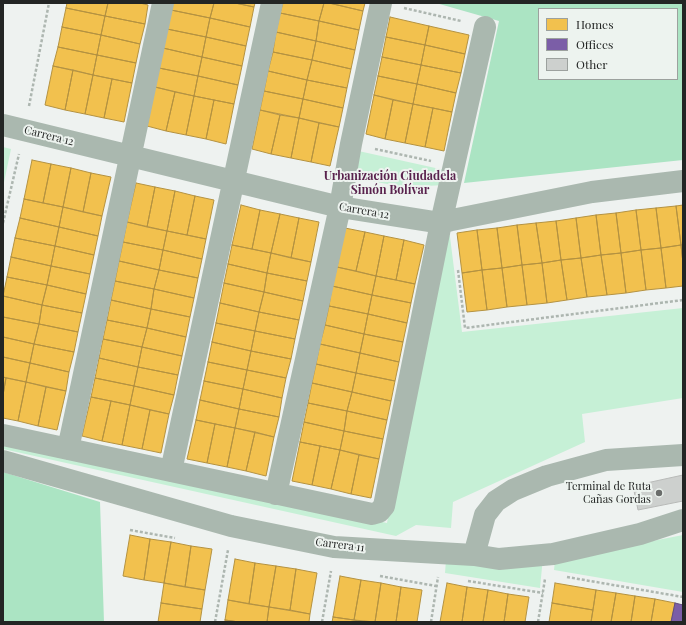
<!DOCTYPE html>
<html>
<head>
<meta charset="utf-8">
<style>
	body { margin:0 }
	#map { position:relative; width:686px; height:625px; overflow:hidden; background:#eef2f0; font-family:"Playfair Display",serif }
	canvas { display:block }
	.frame { position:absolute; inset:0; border:4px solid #232524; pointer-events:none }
	.legend { position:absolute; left:538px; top:8px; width:140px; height:72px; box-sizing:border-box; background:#edf3ef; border:1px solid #9ca19e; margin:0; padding:5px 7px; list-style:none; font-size:12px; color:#232524 }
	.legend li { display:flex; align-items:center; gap:8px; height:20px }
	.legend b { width:20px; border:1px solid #9ca19e }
</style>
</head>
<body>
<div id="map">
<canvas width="686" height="625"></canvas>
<div class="frame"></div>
<ul class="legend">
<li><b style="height:11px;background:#f2c14e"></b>Homes</li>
<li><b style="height:11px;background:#7b5ea7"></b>Offices</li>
<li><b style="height:11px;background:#cdd0ce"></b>Other</li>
</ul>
</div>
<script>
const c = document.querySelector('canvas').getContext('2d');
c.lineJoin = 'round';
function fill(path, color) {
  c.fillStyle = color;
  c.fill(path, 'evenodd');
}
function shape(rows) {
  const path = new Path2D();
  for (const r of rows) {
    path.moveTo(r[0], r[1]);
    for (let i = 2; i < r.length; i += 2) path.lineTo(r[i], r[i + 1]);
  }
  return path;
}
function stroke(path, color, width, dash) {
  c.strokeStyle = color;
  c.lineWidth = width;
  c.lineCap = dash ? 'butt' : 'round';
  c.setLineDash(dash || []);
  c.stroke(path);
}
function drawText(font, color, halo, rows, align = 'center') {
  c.font = font + ' "Playfair Display",serif';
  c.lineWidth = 4;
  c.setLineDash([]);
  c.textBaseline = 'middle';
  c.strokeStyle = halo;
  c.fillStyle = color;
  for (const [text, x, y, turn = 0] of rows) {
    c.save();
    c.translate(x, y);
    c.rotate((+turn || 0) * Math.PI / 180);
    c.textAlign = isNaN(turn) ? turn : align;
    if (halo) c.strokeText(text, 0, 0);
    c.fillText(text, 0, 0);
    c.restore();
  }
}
fill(shape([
	[3,147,11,149,3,187],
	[354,150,449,171,446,185,404,187,348,177],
	[443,229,449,229,462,332,683,308,683,398,582,414,585,442,453,502,451,528,416,525,396,536,3,449,3,441,387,523],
	[683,535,683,592,554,570,555,560],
	[543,557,540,588,445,573,446,560]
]), '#c6f0d6');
fill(shape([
	[436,3,683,3,683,160,464,183,499,21],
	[539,9,677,9,677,79,539,79],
	[3,472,100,502,104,622,3,622]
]), '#abe4c3');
const homes = shape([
	[67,3,108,3,105,16,66,8,67,3],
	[108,3,140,3,148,5,145,24,105,16,108,3],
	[173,3,214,3,210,18,171,10,173,3],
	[214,3,235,3,254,7,250,27,210,18,214,3],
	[235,3,255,3,254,7,235,3],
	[283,3,324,3,319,21,280,13,283,3],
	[324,3,329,3,363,11,359,30,319,21,324,3],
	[329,3,365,3,363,11,329,3],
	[66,8,105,16,101,35,62,27,66,8],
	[171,10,210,18,206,37,167,29,171,10],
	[280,13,319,21,316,41,276,32,280,13],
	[105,16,145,24,140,44,101,35,105,16],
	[390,17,429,26,425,45,386,37,390,17],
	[210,18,250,27,246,46,206,37,210,18],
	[319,21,359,30,355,50,316,41,319,21],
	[429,26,469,35,465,54,425,45,429,26],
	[62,27,101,35,97,55,58,47,62,27],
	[167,29,206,37,202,57,163,48,167,29],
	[276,32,316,41,312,60,273,52,276,32],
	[101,35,140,44,136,63,97,55,101,35],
	[206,37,246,46,242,66,202,57,206,37],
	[386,37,425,45,421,65,382,57,386,37],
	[316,41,355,50,351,69,312,60,316,41],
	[425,45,465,54,461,73,421,65,425,45],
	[58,47,97,55,93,75,53,66,58,47],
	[163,48,202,57,198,76,159,68,163,48],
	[273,52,312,60,307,80,268,71,273,52],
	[97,55,136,63,132,83,93,75,97,55],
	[202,57,242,66,238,85,198,76,202,57],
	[382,57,421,65,417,84,378,76,382,57],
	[312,60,351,69,347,88,307,80,312,60],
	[421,65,461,73,456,93,417,84,421,65],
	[53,66,73,70,65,110,45,105,53,66],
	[159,68,198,76,194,96,155,87,159,68],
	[73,70,93,75,85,114,65,110,73,70],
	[268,71,307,80,303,99,264,91,268,71],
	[93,75,112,79,104,118,85,114,93,75],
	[198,76,238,85,234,104,194,96,198,76],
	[378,76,417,84,413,104,374,95,378,76],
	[112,79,132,83,124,122,104,118,112,79],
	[307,80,347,88,343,108,303,99,307,80],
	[417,84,456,93,452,112,413,104,417,84],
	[155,87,175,92,166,131,147,126,155,87],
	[264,91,303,99,299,118,260,110,264,91],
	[175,92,194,96,186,135,166,131,175,92],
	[374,95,393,100,385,139,366,134,374,95],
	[194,96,214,100,206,139,186,135,194,96],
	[303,99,343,108,339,127,299,118,303,99],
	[214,100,234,104,226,144,206,139,214,100],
	[393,100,413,104,405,143,385,139,393,100],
	[413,104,433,108,425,147,405,143,413,104],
	[433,108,452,112,444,151,425,147,433,108],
	[260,110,280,115,271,154,252,149,260,110],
	[280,115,299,118,291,158,271,154,280,115],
	[299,118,319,123,311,162,291,158,299,118],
	[319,123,339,127,330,166,311,162,319,123],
	[32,160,51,164,43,203,24,199,32,160],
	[51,164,71,168,63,207,43,203,51,164],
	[71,168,91,173,83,212,63,207,71,168],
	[91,173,111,177,102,216,83,212,91,173],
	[136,183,155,187,147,227,127,222,136,183],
	[155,187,175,191,167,231,147,227,155,187],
	[175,191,195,196,187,235,167,231,175,191],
	[195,196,214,200,206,239,187,235,195,196],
	[24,199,63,207,59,227,20,218,24,199],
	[241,205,260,210,252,249,232,245,241,205],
	[683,205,683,245,681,245,676,206,683,205],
	[676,206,681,245,661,248,656,208,676,206],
	[63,207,102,216,98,236,59,227,63,207],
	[656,208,661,248,641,250,636,210,656,208],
	[260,210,280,214,271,253,252,249,260,210],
	[636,210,641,250,621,253,616,213,636,210],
	[616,213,621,253,601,255,596,215,616,213],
	[280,214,299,218,291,258,271,253,280,214],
	[596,215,601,255,581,258,576,218,596,215],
	[20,218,59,227,55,246,15,238,20,218],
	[299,218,319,222,311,262,291,258,299,218],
	[576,218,581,258,561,260,556,221,576,218],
	[556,221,561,260,542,263,536,223,556,221],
	[127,222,167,231,163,250,123,242,127,222],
	[536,223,542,263,522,265,517,225,536,223],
	[517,225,522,265,502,268,497,228,517,225],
	[59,227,98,236,94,255,55,246,59,227],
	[345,228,365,232,356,271,337,267,345,228],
	[497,228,502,268,482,270,477,230,497,228],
	[477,230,482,270,462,273,457,233,477,230],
	[167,231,206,239,202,259,163,250,167,231],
	[365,232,384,236,376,276,356,271,365,232],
	[384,236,404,240,396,280,376,276,384,236],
	[15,238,55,246,51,266,11,257,15,238],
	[404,240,424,245,415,284,396,280,404,240],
	[123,242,163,250,159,270,119,261,123,242],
	[232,245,271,253,267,273,228,264,232,245],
	[681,245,683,245,683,263,681,245],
	[681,245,683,263,683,286,666,288,661,248,681,245],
	[55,246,94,255,90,274,51,266,55,246],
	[661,248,666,288,646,290,641,250,661,248],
	[163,250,202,259,198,278,159,270,163,250],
	[641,250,646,290,626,293,621,253,641,250],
	[271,253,311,262,307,281,267,273,271,253],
	[621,253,626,293,607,295,601,255,621,253],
	[601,255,607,295,587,297,581,258,601,255],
	[11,257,51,266,47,285,7,277,11,257],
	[581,258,587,297,567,300,561,260,581,258],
	[561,260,567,300,547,303,542,263,561,260],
	[119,261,159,270,154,289,115,281,119,261],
	[542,263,547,303,527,305,522,265,542,263],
	[228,264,267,273,264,292,224,283,228,264],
	[522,265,527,305,507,307,502,268,522,265],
	[51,266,90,274,86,294,47,285,51,266],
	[337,267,376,276,372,295,332,286,337,267],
	[502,268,507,307,487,310,482,270,502,268],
	[159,270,198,278,194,298,154,289,159,270],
	[482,270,487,310,467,312,462,273,482,270],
	[267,273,307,281,303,301,264,292,267,273],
	[376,276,415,284,411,303,372,295,376,276],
	[7,277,47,285,42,305,3,296,7,277],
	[115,281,154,289,151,309,111,300,115,281],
	[224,283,264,292,259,312,220,303,224,283],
	[47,285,86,294,82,313,42,305,47,285],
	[332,286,372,295,368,314,329,306,332,286],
	[154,289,194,298,190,317,151,309,154,289],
	[264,292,303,301,299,320,259,312,264,292],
	[372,295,411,303,407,323,368,314,372,295],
	[3,296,42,305,39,324,3,317,3,296],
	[111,300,151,309,147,328,107,320,111,300],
	[220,303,259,312,255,331,216,323,220,303],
	[42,305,82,313,78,332,39,324,42,305],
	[329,306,368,314,364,334,325,325,329,306],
	[151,309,190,317,186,337,147,328,151,309],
	[259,312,299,320,295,339,255,331,259,312],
	[368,314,407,323,403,342,364,334,368,314],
	[3,317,39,324,34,344,3,337,3,317],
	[107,320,147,328,142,347,103,339,107,320],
	[216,323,255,331,251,351,212,342,216,323],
	[39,324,78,332,74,352,34,344,39,324],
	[325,325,364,334,360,353,320,344,325,325],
	[147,328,186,337,182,356,142,347,147,328],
	[255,331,295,339,291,359,251,351,255,331],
	[364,334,403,342,399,362,360,353,364,334],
	[3,337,34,344,30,363,3,357,3,337],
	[103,339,142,347,138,367,99,358,103,339],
	[212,342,251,351,247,370,208,362,212,342],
	[34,344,74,352,69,372,30,363,34,344],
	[320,344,360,353,356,373,316,364,320,344],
	[142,347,182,356,178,375,138,367,142,347],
	[251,351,291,359,286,378,247,370,251,351],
	[360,353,399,362,395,381,356,373,360,353],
	[3,357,30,363,26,382,3,377,3,357],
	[99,358,138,367,134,386,95,378,99,358],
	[208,362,247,370,243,389,204,381,208,362],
	[30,363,69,372,66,391,26,382,30,363],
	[316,364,356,373,352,392,312,383,316,364],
	[138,367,178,375,174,395,134,386,138,367],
	[247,370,286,378,282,398,243,389,247,370],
	[356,373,395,381,391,401,352,392,356,373],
	[3,377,6,378,3,395,3,377],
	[6,378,26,382,18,421,3,418,3,395,6,378],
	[95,378,134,386,130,405,91,397,95,378],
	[204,381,243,389,239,409,200,400,204,381],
	[26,382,46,387,38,426,18,421,26,382],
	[312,383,352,392,347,411,308,403,312,383],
	[134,386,174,395,169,414,130,405,134,386],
	[46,387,66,391,57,430,38,426,46,387],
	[243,389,282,398,279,417,239,409,243,389],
	[352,392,391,401,387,420,347,411,352,392],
	[91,397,111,401,102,441,82,436,91,397],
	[200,400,239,409,235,428,196,420,200,400],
	[111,401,130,405,122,445,102,441,111,401],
	[308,403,347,411,344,431,304,422,308,403],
	[130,405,150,410,142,449,122,445,130,405],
	[239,409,279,417,274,437,235,428,239,409],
	[150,410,169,414,161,453,142,449,150,410],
	[347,411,387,420,383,439,344,431,347,411],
	[196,420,215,424,207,463,187,459,196,420],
	[304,422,344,431,340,450,300,442,304,422],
	[215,424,235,428,227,467,207,463,215,424],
	[235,428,255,432,246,471,227,467,235,428],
	[344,431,383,439,379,459,340,450,344,431],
	[255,432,274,437,266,476,246,471,255,432],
	[300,442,320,446,312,485,292,481,300,442],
	[320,446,340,450,331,489,312,485,320,446],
	[340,450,359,455,351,494,331,489,340,450],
	[359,455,379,459,371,498,351,494,359,455],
	[130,535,150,539,144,580,123,576,130,535],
	[150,539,171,542,164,583,144,580,150,539],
	[171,542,191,546,185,587,164,583,171,542],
	[191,546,212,549,205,590,185,587,191,546],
	[235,559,255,563,249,604,228,600,235,559],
	[255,563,276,566,269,607,249,604,255,563],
	[276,566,296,569,290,610,269,607,276,566],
	[296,569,317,573,310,614,290,610,296,569],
	[340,576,361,580,354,620,333,617,340,576],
	[361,580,381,583,375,622,354,620,361,580],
	[164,583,205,590,202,609,161,603,164,583],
	[381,583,401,587,396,622,375,622,381,583],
	[447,583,467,587,462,622,440,622,447,583],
	[555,583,596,590,593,610,552,603,555,583],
	[401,587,422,590,417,622,396,622,401,587],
	[467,587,488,590,483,622,462,622,467,587],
	[488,590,508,594,504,622,483,622,488,590],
	[596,590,616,593,611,622,591,622,596,590],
	[616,593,635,596,631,622,611,622,616,593],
	[508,594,529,597,525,622,504,622,508,594],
	[635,596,655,599,651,622,631,622,635,596],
	[655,599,675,603,671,622,651,622,655,599],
	[228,600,269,607,267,622,239,622,225,620,228,600],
	[161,603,202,609,200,622,158,622,161,603],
	[552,603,593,610,591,622,549,622,552,603],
	[269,607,310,614,309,622,267,622,269,607],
	[333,617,354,620,363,622,332,622,333,617],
	[225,620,239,622,225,622,225,620]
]);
fill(homes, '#f2c14e');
stroke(homes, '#b49241', 1);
const offices = shape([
	[675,603,683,605,683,622,671,622,675,603]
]);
fill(offices, '#7b5ea7');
stroke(offices, '#614d80', 1);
const building = shape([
	[683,475,683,501,638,510,633,486,683,475]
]);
fill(building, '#cdd0ce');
stroke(building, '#b8bab8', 1);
stroke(shape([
	[404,8,461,21],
	[29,106,49,3],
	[375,149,431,161],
	[3,223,19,154],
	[458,270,465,328,683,300],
	[130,530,175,538],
	[380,576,436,586],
	[567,577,683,597],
	[468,581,543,593],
	[215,622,228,550],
	[322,622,331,571],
	[431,622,438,577],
	[538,622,545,579]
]), '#adb6b0', 2.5, [3, 2]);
stroke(shape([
	[3,125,340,207,441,223,452,220,592,192,683,181],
	[3,435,372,514,379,512,384,506,441,223,485,27],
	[68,449,163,3],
	[3,461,231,526,334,547,474,555,499,559,553,554,640,534,683,520],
	[171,471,272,3],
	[276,494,340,207,351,144,381,3],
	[474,555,485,515,496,501,513,490,547,476,606,460,683,455]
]), '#aab8af', 22);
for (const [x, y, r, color] of [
	[659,493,4,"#6a6d6b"]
]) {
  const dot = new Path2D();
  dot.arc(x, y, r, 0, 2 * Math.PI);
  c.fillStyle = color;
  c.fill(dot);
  stroke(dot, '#edf3ef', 1.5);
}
drawText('11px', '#232524', '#edf3ef', [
	["Carrera 12",49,136,14],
	["Carrera 12",364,211,10],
	["Carrera 11",340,545,7]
]);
drawText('11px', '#232524', '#edf3ef', [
	["Terminal de Ruta",651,487],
	["Cañas Gordas",651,500]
], 'right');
drawText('bold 12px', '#59224d', '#edf3ef', [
	["Urbanización Ciudadela",390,176],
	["Simón Bolívar",390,190]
]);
</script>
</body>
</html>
